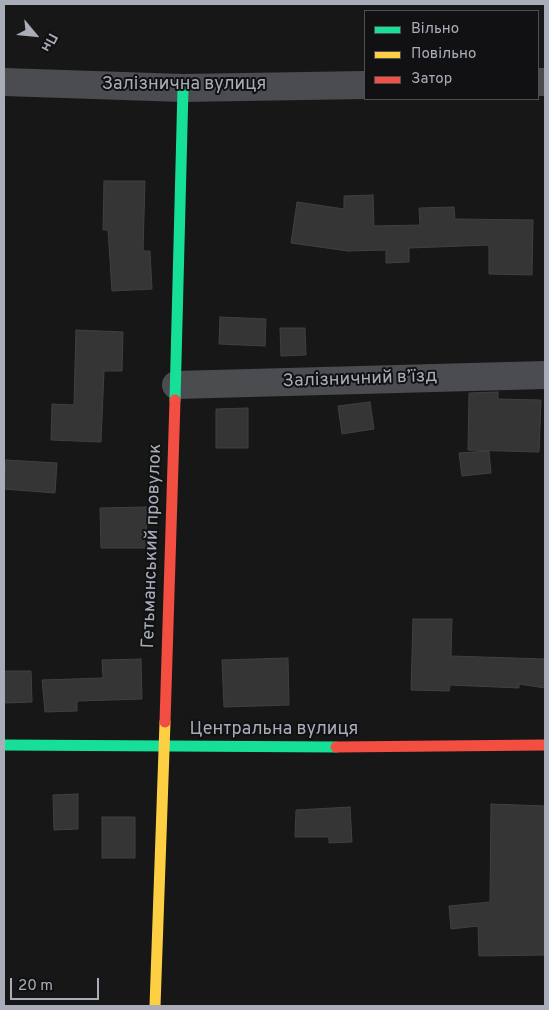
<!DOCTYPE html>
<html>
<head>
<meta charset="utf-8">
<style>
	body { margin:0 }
	#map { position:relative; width:549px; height:1010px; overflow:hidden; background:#171717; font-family:Overpass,sans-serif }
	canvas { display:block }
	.frame { position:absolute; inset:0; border:5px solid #a8adb8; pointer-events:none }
	.legend { position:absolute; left:364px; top:10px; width:175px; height:90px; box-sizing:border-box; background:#111113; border:1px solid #4d4f55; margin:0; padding:6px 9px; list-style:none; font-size:15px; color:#a8adb8 }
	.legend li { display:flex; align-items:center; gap:10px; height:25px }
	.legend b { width:25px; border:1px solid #4d4f55 }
	.north { position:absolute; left:10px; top:10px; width:50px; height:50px; -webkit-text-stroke:4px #111113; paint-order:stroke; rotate:118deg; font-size:14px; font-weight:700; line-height:20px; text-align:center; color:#a8adb8 }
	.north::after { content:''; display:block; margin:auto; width:18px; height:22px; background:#a8adb8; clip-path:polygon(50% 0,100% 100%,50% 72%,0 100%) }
	.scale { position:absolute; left:10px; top:978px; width:89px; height:22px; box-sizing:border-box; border:2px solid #a8adb8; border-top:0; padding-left:6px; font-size:15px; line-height:18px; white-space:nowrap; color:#a8adb8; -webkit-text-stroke:4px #111113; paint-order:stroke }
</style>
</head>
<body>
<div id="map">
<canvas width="549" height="1010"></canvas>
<div class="frame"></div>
<ul class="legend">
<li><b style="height:6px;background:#16e098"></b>Вільно</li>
<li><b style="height:6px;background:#ffcf43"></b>Повільно</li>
<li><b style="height:6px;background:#f24e42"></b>Затор</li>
</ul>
<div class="north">Пн</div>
<div class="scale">20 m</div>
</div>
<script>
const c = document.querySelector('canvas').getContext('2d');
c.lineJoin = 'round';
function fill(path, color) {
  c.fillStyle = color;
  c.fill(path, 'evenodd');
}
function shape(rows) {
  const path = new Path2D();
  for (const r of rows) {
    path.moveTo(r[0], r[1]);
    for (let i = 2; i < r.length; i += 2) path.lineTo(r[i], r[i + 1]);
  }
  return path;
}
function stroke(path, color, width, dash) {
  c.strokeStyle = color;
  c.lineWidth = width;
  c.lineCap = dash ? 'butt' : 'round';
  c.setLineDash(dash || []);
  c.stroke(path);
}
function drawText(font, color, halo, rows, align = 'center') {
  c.font = font + ' Overpass,sans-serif';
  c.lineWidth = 4;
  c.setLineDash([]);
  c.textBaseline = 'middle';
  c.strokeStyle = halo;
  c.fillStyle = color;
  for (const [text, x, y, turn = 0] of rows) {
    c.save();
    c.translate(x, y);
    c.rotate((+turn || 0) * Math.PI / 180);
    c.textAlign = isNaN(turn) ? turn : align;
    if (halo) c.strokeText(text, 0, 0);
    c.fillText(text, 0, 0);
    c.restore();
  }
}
const building = shape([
	[104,181,145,181,143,251,150,251,152,289,112,291,108,230,103,230,104,181],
	[373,195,374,226,420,225,419,208,454,207,455,219,533,220,532,275,489,274,489,245,409,248,409,262,386,263,386,250,348,251,291,243,297,202,344,209,344,196,373,195],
	[220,317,266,319,265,346,219,344,220,317],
	[280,328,305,328,306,355,281,356,280,328],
	[76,330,123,332,122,371,104,371,101,442,51,440,52,404,74,405,76,330],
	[498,392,498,399,541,400,539,452,468,450,469,393,498,392],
	[370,402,374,429,342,434,338,406,370,402],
	[248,408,248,448,216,448,216,409,248,408],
	[489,451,491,473,462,476,459,453,489,451],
	[6,460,57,463,55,493,4,489,6,460],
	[146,507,147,548,101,548,100,508,146,507],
	[413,619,452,619,451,656,545,659,545,688,519,684,519,688,450,685,449,691,411,690,413,619],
	[288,658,289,705,224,707,222,660,288,658],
	[141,659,142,699,77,701,77,711,45,712,42,680,103,678,102,660,141,659],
	[4,671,31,671,32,702,4,703,4,671],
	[78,794,78,829,54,830,53,795,78,794],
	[491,804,545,806,545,955,479,956,478,926,451,929,449,906,490,902,491,804],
	[350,807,352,842,329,843,329,837,295,837,296,810,350,807],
	[102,817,135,817,135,858,102,858,102,817]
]);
fill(building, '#353536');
stroke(building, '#3f4043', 1);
stroke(shape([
	[4,82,183,88,365,85],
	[538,82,545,82],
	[176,385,545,375]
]), '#4b4c50', 28);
stroke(shape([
	[175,400,183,88],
	[4,745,336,747]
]), '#16e098', 11);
stroke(shape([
	[155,1006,165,722]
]), '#ffcf43', 11);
stroke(shape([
	[165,722,175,400],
	[336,747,545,745]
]), '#f24e42', 11);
drawText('18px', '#a8adb8', '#111113', [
	["Залізнична вулиця",184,85],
	["Залізничний в’їзд",360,380,-2],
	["Гетьманський провулок",153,546,-88],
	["Центральна вулиця",274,730]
]);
</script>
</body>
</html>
